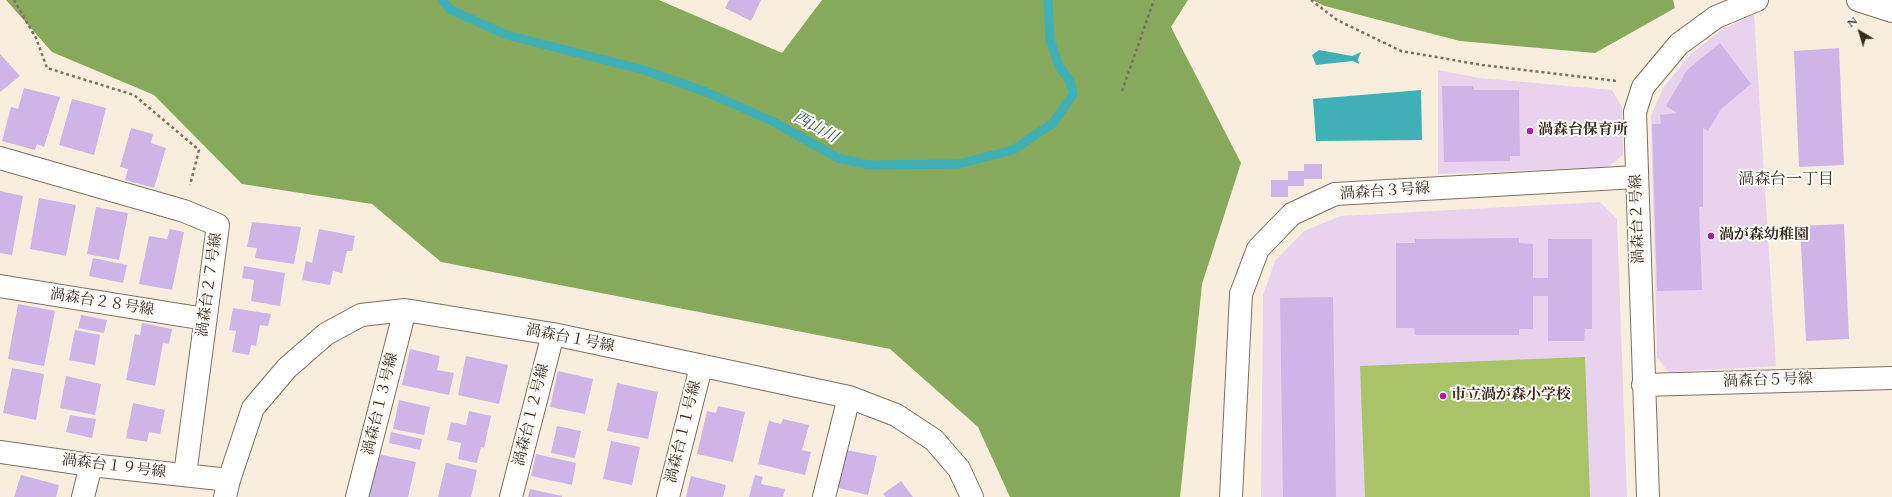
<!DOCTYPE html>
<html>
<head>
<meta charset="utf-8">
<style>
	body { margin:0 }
	#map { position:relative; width:1892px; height:497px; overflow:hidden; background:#f9eede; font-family:Cardo,serif }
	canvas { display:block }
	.north { position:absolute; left:1840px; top:12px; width:40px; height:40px; -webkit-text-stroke:3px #fdfcf7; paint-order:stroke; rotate:322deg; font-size:11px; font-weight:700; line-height:16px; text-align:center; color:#3b2a1e }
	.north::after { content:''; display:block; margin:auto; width:14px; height:18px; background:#3b2a1e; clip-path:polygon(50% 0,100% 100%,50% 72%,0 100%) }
</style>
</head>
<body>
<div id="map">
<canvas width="1892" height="497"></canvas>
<div class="north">N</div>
</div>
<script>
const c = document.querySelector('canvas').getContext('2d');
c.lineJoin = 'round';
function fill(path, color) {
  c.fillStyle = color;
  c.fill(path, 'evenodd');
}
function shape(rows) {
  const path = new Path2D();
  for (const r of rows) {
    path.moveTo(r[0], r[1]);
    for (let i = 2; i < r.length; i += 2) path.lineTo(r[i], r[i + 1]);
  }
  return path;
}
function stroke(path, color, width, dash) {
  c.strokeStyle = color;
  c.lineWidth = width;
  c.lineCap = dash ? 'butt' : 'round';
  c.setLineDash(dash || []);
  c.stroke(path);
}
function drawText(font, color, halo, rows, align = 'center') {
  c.font = font + ' Cardo,"Noto Serif JP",serif';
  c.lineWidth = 4;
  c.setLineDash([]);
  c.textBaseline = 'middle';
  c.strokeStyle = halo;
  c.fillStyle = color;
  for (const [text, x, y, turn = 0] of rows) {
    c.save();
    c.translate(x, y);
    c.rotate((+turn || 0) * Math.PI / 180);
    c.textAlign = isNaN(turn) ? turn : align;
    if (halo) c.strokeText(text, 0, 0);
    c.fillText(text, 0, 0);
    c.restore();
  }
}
fill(shape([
	[1754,14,1776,366,1668,372,1657,357,1651,116,1663,88,1691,54,1721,30],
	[1438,70,1480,78,1612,90,1622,107,1623,155,1608,167,1438,174],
	[1600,202,1617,219,1627,497,1261,497,1263,295,1275,261,1304,231,1341,216]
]), '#e9d2ed');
fill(shape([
	[1585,357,1590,497,1365,497,1360,366]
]), '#a9c368');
fill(shape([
	[6,0,659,0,782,53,822,0,1188,0,1171,27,1241,163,1202,284,1180,497,1010,497,978,427,890,349,441,262,372,204,242,184,154,95,52,52],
	[1312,0,1673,0,1675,8,1595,53,1460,41,1325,6]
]), '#86a95c');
fill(shape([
	[1319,50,1352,56,1361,52,1358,59,1359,64,1353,61,1316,65,1312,55],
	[1421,90,1422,140,1316,141,1313,99]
]), '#3fb0b6');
stroke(shape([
	[442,0,451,10,507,35,644,70,706,92,772,121,838,158,869,165,958,164,1013,150,1053,123,1073,94,1070,81,1059,66,1050,40,1048,0]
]), '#3fb0b6', 9);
fill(shape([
	[729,0,761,0,751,21,725,8],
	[1720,43,1751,84,1721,109,1708,131,1703,128,1703,207,1699,207,1702,290,1657,291,1652,124,1661,124,1660,115,1677,113,1666,106,1687,70],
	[1839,48,1844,165,1799,167,1794,51],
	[0,54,20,76,0,92],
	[1442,86,1473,86,1474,90,1519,90,1520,156,1510,156,1510,161,1444,162],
	[24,88,60,97,44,147,37,144,35,150,2,141,11,107,18,109],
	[72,99,106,108,94,155,59,145],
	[131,128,153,134,151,143,166,148,154,188,125,180,128,169,120,167],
	[1304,164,1322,164,1322,179,1304,179,1304,186,1288,186,1288,197,1271,197,1271,180,1288,180,1288,171,1304,171],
	[0,191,23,196,12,255,0,253],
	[39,198,76,205,66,256,30,249],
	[96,207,128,213,119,260,87,254],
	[252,222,301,227,294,264,255,258,257,248,247,247],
	[1844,224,1849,339,1806,341,1800,226],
	[170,229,184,232,172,290,139,284,149,236,167,239],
	[319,229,355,236,352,251,347,251,342,273,333,271,330,285,302,280,306,261,312,263],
	[1519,238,1519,243,1533,244,1533,278,1548,278,1548,239,1592,239,1592,329,1585,329,1584,341,1548,341,1548,296,1533,296,1533,329,1519,329,1519,335,1415,335,1414,328,1396,328,1396,243,1415,243,1415,239],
	[93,258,127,265,123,283,89,276],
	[244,266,285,273,280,306,251,301,254,280,242,278],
	[1333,297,1336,497,1283,497,1280,298],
	[18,304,55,311,44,366,8,359],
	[233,308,271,314,268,326,260,325,256,346,251,345,249,355,232,352,236,331,229,330],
	[81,315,107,320,104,333,78,328],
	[142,323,172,329,169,344,163,343,155,386,126,380,135,334,140,335],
	[75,330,100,335,95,365,69,360],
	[410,349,440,356,437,370,454,373,449,395,402,385],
	[466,356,508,365,499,404,458,395],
	[12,368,44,374,36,420,3,413],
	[558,371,593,379,585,414,550,407],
	[66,376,101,384,95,415,60,408],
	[617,383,658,392,648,439,607,431],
	[399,400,430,407,424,435,393,429],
	[133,403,165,410,160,434,149,432,147,442,126,438],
	[718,406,745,412,733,462,697,454,707,411,716,413],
	[469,411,491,416,484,448,481,447,477,463,458,459,461,443,447,440,451,422,466,425],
	[70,415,96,419,92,438,66,432],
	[783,419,809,425,802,450,811,452,805,475,758,464,769,421,781,424],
	[557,426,581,431,575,458,551,453],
	[391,432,422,439,420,450,389,443],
	[611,441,640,447,632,485,603,479],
	[846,450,877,456,868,495,838,488],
	[378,454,416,462,408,497,368,497],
	[536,454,576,463,572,485,531,476],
	[446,463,477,470,471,497,438,497],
	[21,475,59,485,56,497,14,497],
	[755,475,763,477,761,484,785,489,783,497,749,497],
	[691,476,726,485,723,497,686,497],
	[901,481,913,497,886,497,883,494],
	[530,489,562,496,562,497,528,497]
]), '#cfb4e7');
const minor = shape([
	[1858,0,1892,11],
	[0,158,184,211,218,225,185,475],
	[0,286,205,319],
	[1643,385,1892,378],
	[0,452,91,465,229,480],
	[83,497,91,465],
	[225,497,229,480,253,408,287,368,326,334,361,315,405,310,553,334,849,397,896,415,934,440,959,469,972,497],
	[357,497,405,310],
	[511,497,553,334],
	[668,497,701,367],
	[824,497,849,397],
	[1231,497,1241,294,1258,249,1292,214,1335,194,1637,177],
	[1648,497,1635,112,1643,87,1679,44,1716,17,1757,0]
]);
stroke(minor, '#7e6f61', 24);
stroke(shape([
	[14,0,36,38,47,68,134,95,199,150,190,185],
	[1311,0,1337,20,1401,51,1482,65,1617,81],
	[1122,91,1154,0]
]), '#7e6f61', 2.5, [3, 3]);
stroke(minor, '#fff', 22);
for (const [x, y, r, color] of [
	[1530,131,4,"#b5179e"],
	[1711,236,4,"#b5179e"],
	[1443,396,4,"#b5179e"]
]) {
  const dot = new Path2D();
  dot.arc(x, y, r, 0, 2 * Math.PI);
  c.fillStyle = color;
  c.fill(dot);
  stroke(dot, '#fdfcf7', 1.5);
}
drawText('bold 15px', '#3b2a1e', '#fdfcf7', [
	["渦森台保育所",1538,131],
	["渦が森幼稚園",1719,236],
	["市立渦が森小学校",1451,396]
], 'left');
drawText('15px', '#3b2a1e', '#fdfcf7', [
	["渦森台３号線",1385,192,-4],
	["渦森台２号線",1638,219,-92],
	["渦森台２７号線",210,285,-82],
	["渦森台２８号線",102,303,9],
	["渦森台１号線",570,339,11],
	["渦森台５号線",1768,381,-2],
	["渦森台１３号線",381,404,-76],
	["渦森台１２号線",532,415,-76],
	["渦森台１１号線",684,432,-76],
	["渦森台１９号線",114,467,7]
]);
drawText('italic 16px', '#3d605b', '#fdfcf7', [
	["西山川",815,128,29]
]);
drawText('16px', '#3b2a1e', '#fdfcf7', [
	["渦森台一丁目",1786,180]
]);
</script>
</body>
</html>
